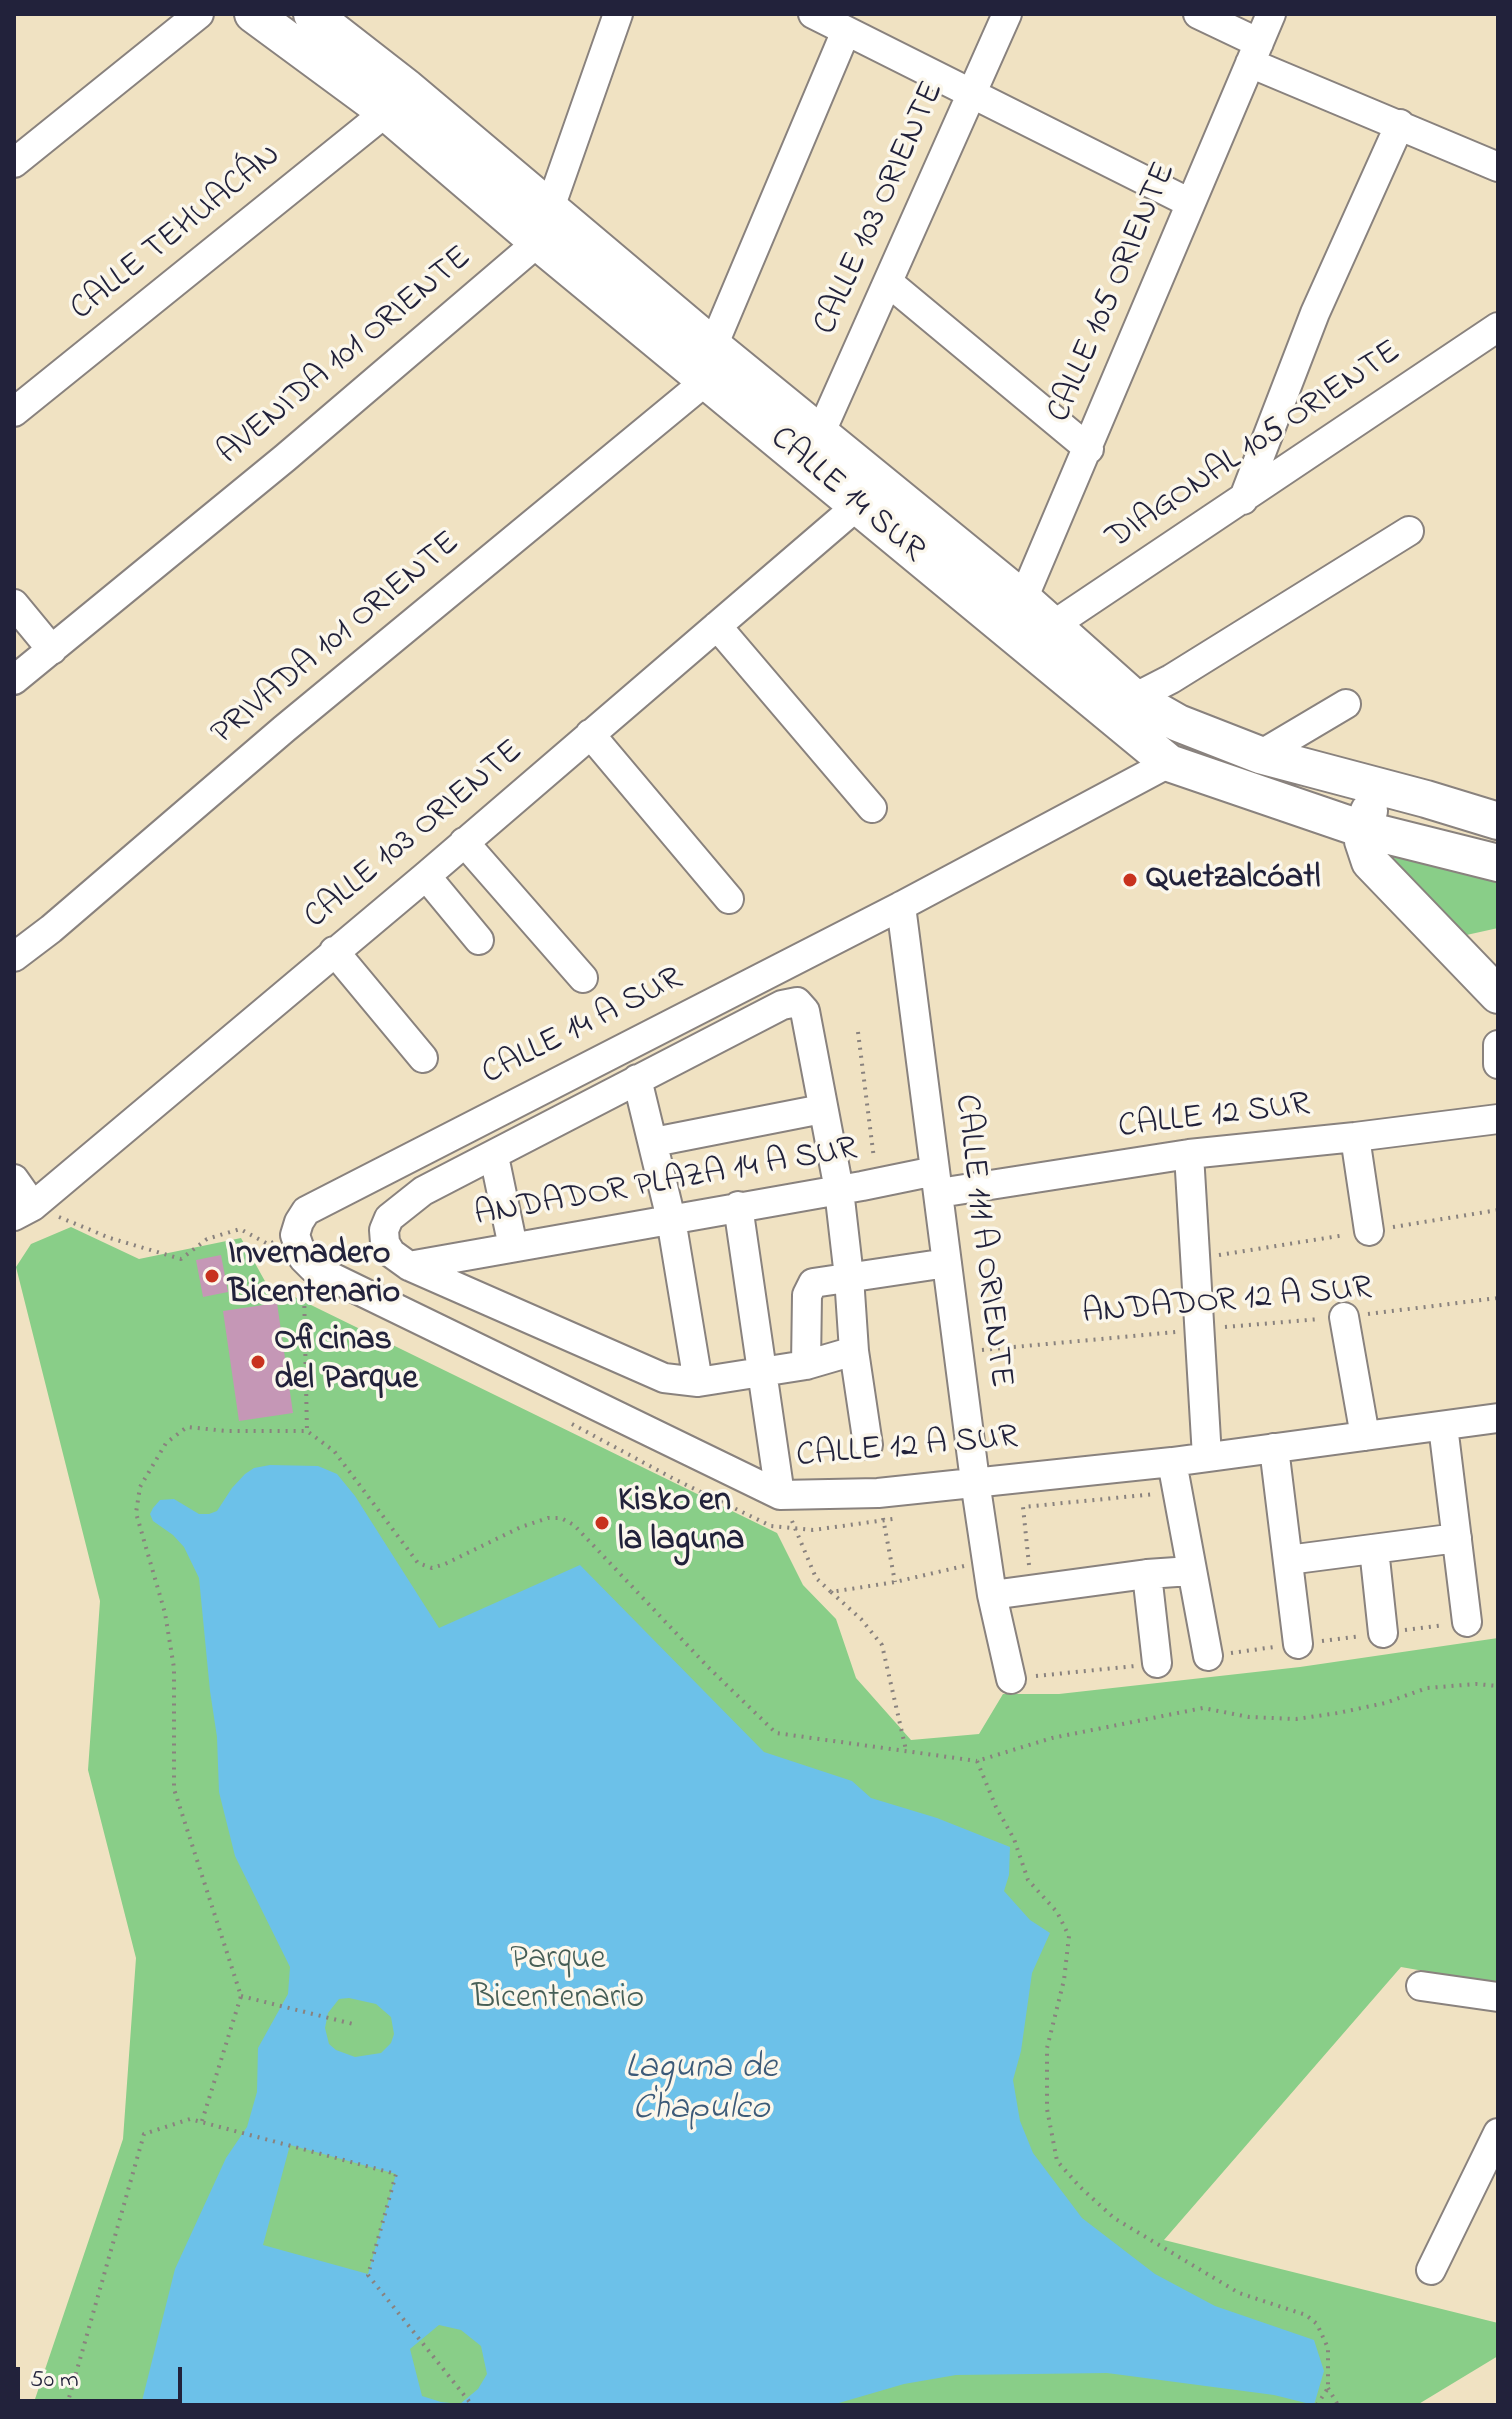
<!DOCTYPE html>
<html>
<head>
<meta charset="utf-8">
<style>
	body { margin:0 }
	#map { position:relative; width:1512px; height:2419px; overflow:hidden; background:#f0e2c2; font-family:"Indie Flower",sans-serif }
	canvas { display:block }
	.frame { position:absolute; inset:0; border:16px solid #22223b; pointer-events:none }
	.scale { position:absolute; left:16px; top:2367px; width:166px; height:36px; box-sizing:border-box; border:4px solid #22223b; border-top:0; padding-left:10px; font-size:24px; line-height:28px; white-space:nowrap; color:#22223b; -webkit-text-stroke:6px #fbf7ec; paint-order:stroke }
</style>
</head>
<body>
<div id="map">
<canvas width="1512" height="2419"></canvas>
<div class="frame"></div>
<div class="scale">50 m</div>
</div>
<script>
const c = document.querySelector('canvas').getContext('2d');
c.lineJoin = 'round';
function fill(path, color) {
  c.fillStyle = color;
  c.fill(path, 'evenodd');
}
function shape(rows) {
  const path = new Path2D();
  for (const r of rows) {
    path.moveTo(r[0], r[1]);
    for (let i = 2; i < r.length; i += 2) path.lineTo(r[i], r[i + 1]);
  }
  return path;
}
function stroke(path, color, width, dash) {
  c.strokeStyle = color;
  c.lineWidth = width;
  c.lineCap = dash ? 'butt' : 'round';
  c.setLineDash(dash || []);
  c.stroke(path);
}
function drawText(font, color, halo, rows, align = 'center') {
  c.font = font + ' "Indie Flower",sans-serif';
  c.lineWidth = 7;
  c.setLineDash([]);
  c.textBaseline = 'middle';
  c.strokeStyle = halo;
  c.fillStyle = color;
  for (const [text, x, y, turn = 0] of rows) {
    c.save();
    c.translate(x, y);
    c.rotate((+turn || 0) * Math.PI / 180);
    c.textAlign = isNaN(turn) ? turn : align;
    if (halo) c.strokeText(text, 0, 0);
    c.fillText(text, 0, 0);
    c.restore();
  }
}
fill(shape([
	[1371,844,1498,878,1498,928,1462,936],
	[71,1227,139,1259,241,1238,266,1283,777,1533,803,1585,836,1619,856,1678,911,1740,979,1734,1003,1694,1059,1694,1300,1667,1498,1638,1498,1984,1401,1967,1164,2240,1498,2323,1498,2356,1417,2405,33,2405,123,2139,136,1958,88,1770,100,1601,16,1267,31,1244]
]), '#89ce88');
fill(shape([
	[270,1465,318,1466,337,1474,355,1496,439,1628,580,1565,764,1752,852,1781,871,1798,937,1818,1010,1847,1009,1875,1004,1891,1030,1920,1050,1933,1032,1973,1021,2051,1013,2080,1020,2121,1033,2153,1082,2218,1155,2274,1215,2306,1314,2340,1324,2371,1314,2405,1274,2395,1107,2373,956,2375,904,2384,832,2405,141,2405,175,2269,226,2158,247,2127,257,2092,258,2048,288,1994,290,1967,235,1856,219,1792,217,1737,210,1691,199,1578,184,1547,173,1535,153,1521,150,1514,153,1508,160,1500,174,1499,199,1514,209,1514,217,1511,232,1488,245,1474,254,1468],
	[349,1998,376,2004,391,2017,394,2034,391,2043,381,2053,355,2057,336,2050,329,2044,325,2028,328,2013,339,1999],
	[290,2145,396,2174,368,2274,263,2245],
	[439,2325,461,2330,481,2346,487,2374,478,2389,460,2404,441,2402,422,2396,410,2349]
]), '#6cc1e9');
fill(shape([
	[221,1255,228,1292,203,1297,196,1260],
	[277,1303,293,1413,239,1421,223,1311]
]), '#c597b6');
const minor = shape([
	[813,14,1190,203],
	[1198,14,1259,43],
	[1250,63,1498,167],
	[14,163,199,14],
	[888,282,1089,449],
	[713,346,846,31],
	[14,412,386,112],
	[820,434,1007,14],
	[1243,500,1315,313,1400,124],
	[1023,599,1271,14],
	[14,604,52,650],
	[717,626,872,808],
	[1052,626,1498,327],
	[14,680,285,458,538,242,618,14],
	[1134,698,1171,679,1409,531],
	[590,734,729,899],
	[1260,755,1346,704],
	[1169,763,901,906,306,1211,299,1222,295,1235,303,1258,313,1268,780,1495,878,1493,1172,1462,1498,1418],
	[464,842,583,978],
	[426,876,479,940],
	[901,906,975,1481,992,1595,1011,1679],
	[334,951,423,1058],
	[14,957,51,929,284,729,707,380],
	[1498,1045,1498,1064],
	[637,1079,671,1219,698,1382],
	[1355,1137,1369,1231],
	[654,1142,822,1109],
	[1189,1154,1207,1457],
	[494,1156,513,1247],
	[14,1179,33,1206],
	[939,1193,1189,1154,1355,1137,1498,1119],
	[738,1206,780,1495],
	[14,1216,33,1206,426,876,858,505],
	[409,1266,862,1186,935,1171],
	[1344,1317,1365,1436],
	[854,1351,806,1365,698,1382,664,1378,409,1266,391,1253,385,1243,384,1230,389,1218,423,1191,782,1005,797,1002,805,1011,839,1190,849,1277,854,1351,868,1445],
	[806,1365,807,1295,813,1283,947,1263],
	[1443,1426,1467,1622],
	[1274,1448,1298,1644],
	[1172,1462,1208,1656],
	[1374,1549,1383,1633],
	[1288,1560,1457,1538],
	[1147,1574,1157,1663],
	[992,1595,1147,1574,1191,1571],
	[1421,1986,1498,1997],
	[1431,2270,1498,2133]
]);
const major = shape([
	[253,14,386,112,538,242,1169,763,1362,829,1498,863],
	[312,14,407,88,713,346,1023,599,1134,698,1178,723,1260,755,1426,799,1498,821],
	[1369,811,1362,829,1363,841,1370,862,1498,995]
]);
stroke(minor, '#89827e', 32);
stroke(major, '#89827e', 40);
stroke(shape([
	[858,1032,874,1159],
	[59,1217,110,1238,181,1259,207,1239,240,1229,268,1244,274,1242],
	[1393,1227,1498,1210],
	[1219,1255,1345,1235],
	[304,1290,307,1431],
	[1368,1314,1498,1298],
	[1225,1327,1320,1319],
	[982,1350,1176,1332],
	[572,1424,674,1479,771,1526,813,1530,893,1519],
	[883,1518,895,1582],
	[792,1521,816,1578,831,1592,895,1582,964,1566],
	[1029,1565,1023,1507,1155,1494],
	[831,1592,861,1619,882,1645,906,1750],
	[1405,1630,1444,1625],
	[1322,1641,1361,1636],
	[1231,1653,1274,1647],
	[1036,1676,1135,1666],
	[241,1996,353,2024],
	[202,2121,241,1996,174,1789,174,1668,165,1613,136,1513,140,1487,166,1443,187,1427,227,1431,307,1431,334,1451,418,1563,432,1568,445,1564,521,1527,548,1518,561,1518,574,1525,708,1667,776,1733,977,1761],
	[1328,2388,1338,2405],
	[67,2405,144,2134,190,2119,396,2174,368,2275,472,2405],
	[943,2405,949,2405],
	[1317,2405,1328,2388,1328,2348,1317,2324,1306,2315,1239,2293,1114,2218,1080,2187,1057,2161,1047,2109,1047,2048,1064,1980,1069,1936,1057,1912,1028,1880,1014,1839,996,1807,977,1761,1052,1738,1203,1708,1249,1717,1296,1719,1338,1713,1385,1703,1427,1688,1476,1684,1498,1686]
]), '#89827e', 4, [2, 6]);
stroke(minor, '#fff', 28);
stroke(major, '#fff', 36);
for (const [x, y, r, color] of [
	[1130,880,8,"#c8321e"],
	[212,1276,8,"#c8321e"],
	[258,1362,8,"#c8321e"],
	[602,1523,8,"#c8321e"]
]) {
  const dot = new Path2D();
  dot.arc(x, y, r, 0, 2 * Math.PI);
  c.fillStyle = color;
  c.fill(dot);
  stroke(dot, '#fbf7ec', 3);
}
drawText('34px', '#22223b', '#fbf7ec', [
	["CALLE 103 ORIENTE",881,209,-66],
	["CALLE TEHUACÁN",177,234,-39],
	["CALLE 105 ORIENTE",1114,293,-67],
	["AVENIDA 101 ORIENTE",346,357,-40],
	["DIAGONAL 105 ORIENTE",1255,447,-34],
	["CALLE 14 SUR",846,496,40],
	["PRIVADA 101 ORIENTE",337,640,-40],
	["CALLE 103 ORIENTE",415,836,-40],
	["CALLE 14 A SUR",583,1028,-27],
	["CALLE 12 SUR",1214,1118,-7],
	["ANDADOR PLAZA 14 A SUR",666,1184,-10],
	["CALLE 111 A ORIENTE",981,1241,83],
	["ANDADOR 12 A SUR",1227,1303,-5],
	["CALLE 12 A SUR",907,1449,-5]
]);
drawText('bold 34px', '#22223b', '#fbf7ec', [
	["Quetzalcóatl",1146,880],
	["Invernadero",228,1256],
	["Bicentenario",228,1295],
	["Oficinas",274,1342],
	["del Parque",274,1381],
	["Kisko en",618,1503],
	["la laguna",618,1542]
], 'left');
drawText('34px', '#465e56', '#fbf7ec', [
	["Parque",558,1961],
	["Bicentenario",558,2000]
]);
drawText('italic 36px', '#3c5a78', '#fbf7ec', [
	["Laguna de",701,2070],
	["Chapulco",701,2111]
]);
</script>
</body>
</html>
